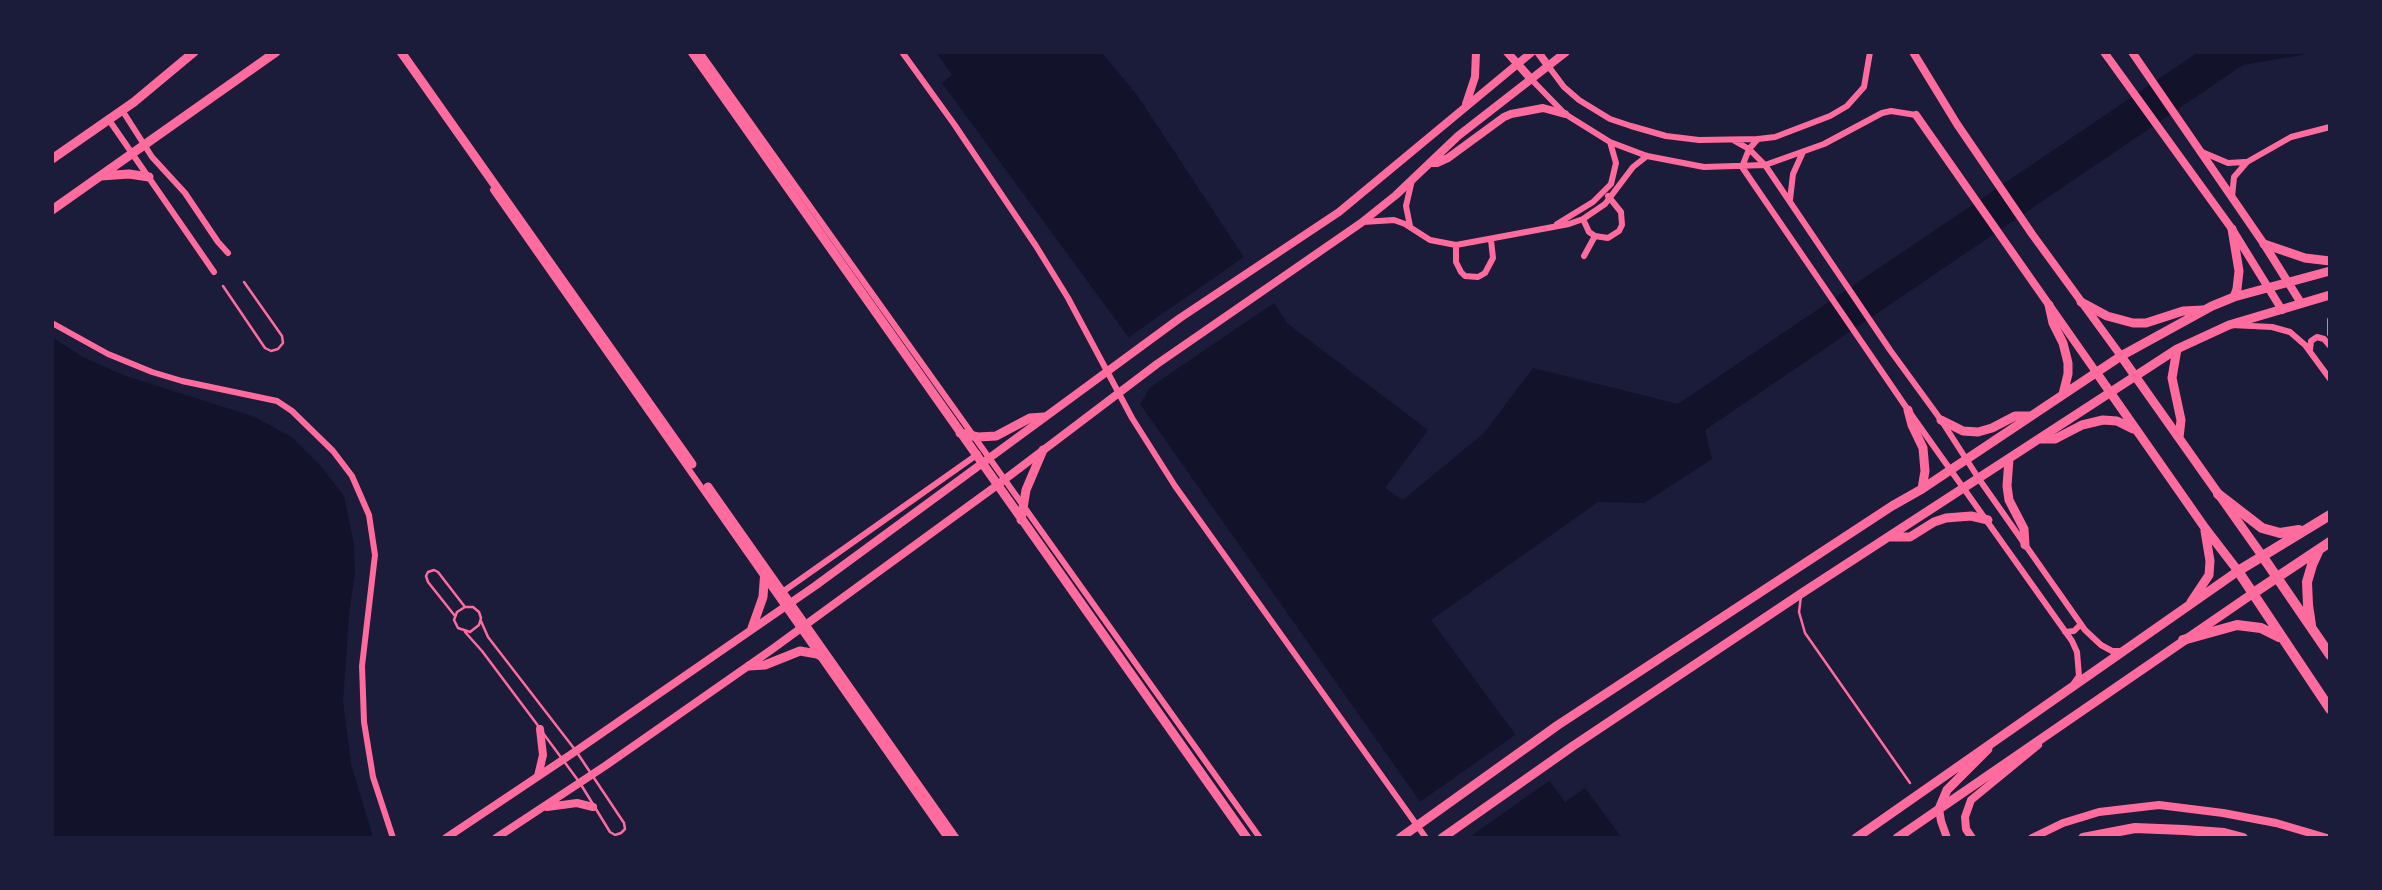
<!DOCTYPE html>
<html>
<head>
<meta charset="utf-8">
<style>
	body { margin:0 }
	#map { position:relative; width:2382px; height:890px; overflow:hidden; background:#1b1b3a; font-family:Cabin,sans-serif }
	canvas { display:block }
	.frame { position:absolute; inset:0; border:54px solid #1b1b3a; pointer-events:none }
</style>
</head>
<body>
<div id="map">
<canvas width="2382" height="890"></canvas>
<div class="frame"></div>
</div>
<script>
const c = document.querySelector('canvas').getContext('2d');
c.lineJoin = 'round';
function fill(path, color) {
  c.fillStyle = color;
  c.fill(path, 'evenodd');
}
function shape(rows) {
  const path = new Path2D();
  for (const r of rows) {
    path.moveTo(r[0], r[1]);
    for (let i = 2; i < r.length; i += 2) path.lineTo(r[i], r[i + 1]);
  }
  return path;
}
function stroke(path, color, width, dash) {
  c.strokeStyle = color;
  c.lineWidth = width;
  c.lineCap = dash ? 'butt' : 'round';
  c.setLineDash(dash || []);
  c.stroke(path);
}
fill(shape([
	[937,53,1102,53,1137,95,1288,324,1428,430,1385,488,1403,500,1484,433,1533,368,1678,404,2197,53,2313,53,2243,65,1705,430,1712,459,1644,503,1598,502,1431,620,1565,802,1585,788,1622,838,1445,837,1140,404,1157,376,942,83,952,75],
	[53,338,83,357,123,375,255,417,293,438,319,464,344,496,354,545,355,571,349,615,343,701,351,764,373,837,53,837]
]), '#12122b');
fill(shape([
	[1247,255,1277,301,1143,392,1153,377,1126,339],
	[1518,733,1552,779,1468,838,1441,838,1417,804]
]), '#1b1b3a');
stroke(shape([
	[223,286,265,348,271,351,278,349,283,343,282,336,244,282],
	[1801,596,1799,612,1805,633,1910,783],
	[455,616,428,582,426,576,428,572,434,570,438,572,465,607,473,607,479,612,481,618,479,625,470,632,458,628,454,620,457,612,465,607],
	[481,621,488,637,576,751,624,823,625,829,621,833,615,835,610,832,580,783,543,733],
	[465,632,482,651,539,727]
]), '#ff6b9d', 2.5);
stroke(shape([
	[700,52,1260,838],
	[902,52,954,124,1036,246,1068,298,1132,418,1175,486,1426,838],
	[1549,67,1564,87,1579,100,1610,119,1631,126,1666,136,1699,140,1758,139,1775,137,1830,116,1847,106,1864,87,1870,52],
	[1531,79,1565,114,1610,142,1647,156,1704,167,1765,165,1824,144,1882,113,1891,111,1916,115],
	[122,110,152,157,185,193,218,242,228,253],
	[109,120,214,272],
	[1758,139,1749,149,1742,167,1908,410,2072,641,2077,652,2079,676,2074,683],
	[1733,140,1749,149,1765,165,1890,350,1941,420,1979,479,2085,630,2101,645,2112,651,2123,651],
	[2202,152,2228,163,2245,162],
	[493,190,947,838],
	[2232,197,2234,177,2247,162,2291,137,2330,127],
	[1790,200,1793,174,1803,152],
	[1583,219,1589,232,1595,236,1608,238,1619,231,1622,225,1621,212,1608,196],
	[1363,222,1394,220,1405,224,1430,240,1456,245,1569,224,1583,219,1605,204,1633,167,1647,156],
	[1557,224,1593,202,1611,184,1616,163,1610,142],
	[1410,226,1406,206,1412,180],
	[1456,245,1456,262,1461,272,1465,276,1478,277,1485,273,1493,258,1491,240],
	[1584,256,1595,236],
	[2330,320,2330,334],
	[52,323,108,354,152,372,182,381,277,401,292,411,333,451,352,476,369,515,375,555,362,666,364,722,373,777,393,838],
	[2231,325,2272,327,2290,332,2305,345,2330,379],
	[2310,350,2311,341,2317,337,2324,339,2330,346],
	[781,593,978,454],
	[2065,632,2074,631,2081,624]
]), '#ff6b9d', 6);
stroke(shape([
	[1507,52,1531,79],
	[1538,52,1549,67],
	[1913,52,1957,124,2032,234,2121,356],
	[2104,52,2232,229,2282,310],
	[2132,52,2264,244,2301,303],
	[1466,104,1475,77,1476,52],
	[1916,115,2096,372],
	[1431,163,1437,163,1448,158,1504,117,1511,114,1543,108,1565,114],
	[538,776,543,755,540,729],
	[547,807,577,803,593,807],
	[1939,809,1941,821,1947,838],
	[446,838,576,751,815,586,1180,318,1339,212,1532,52],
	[496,838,605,766,771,650,996,486,1157,364,1361,223,1396,195,1458,136,1566,52],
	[1972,838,1966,829,1965,817,1971,800,2038,745],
	[2032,838,2063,823,2099,812,2159,805,2223,813,2276,823,2327,838]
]), '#ff6b9d', 8);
stroke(shape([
	[401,52,692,464],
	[692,52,1247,838],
	[52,159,134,102,194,52],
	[101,176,129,174,149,177],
	[52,210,276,52],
	[2232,229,2239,271,2237,289,2234,297],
	[2264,244,2305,258,2330,261],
	[2081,302,2107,316,2133,323,2146,323,2183,311,2203,310],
	[2049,305,2053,323,2063,343,2068,363,2068,374,2063,394],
	[2177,349,2172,378,2181,420,2179,438],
	[2121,356,2263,557],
	[1908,410,1912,425,1923,448,1925,471,1922,489],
	[1941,420,1963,431,1978,432,1992,428,2015,416,2029,416],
	[960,433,978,437,996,436,1030,418,1044,417],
	[2041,439,2055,439,2082,425,2103,420,2117,421,2133,429],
	[2009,459,2007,486,2009,500,2024,529,2025,545],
	[708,487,955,838],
	[1021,520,1026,490,1043,450],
	[1889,537,1910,537,1934,522,1946,518,1971,516,1988,520],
	[2191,602,2209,575,2210,561,2205,531],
	[752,628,763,597,765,569],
	[749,666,765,665,800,651,817,654,829,660],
	[1939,809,1947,790,1988,749],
	[1400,838,1558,725,1892,506,1922,489,2121,356,2212,306,2234,297,2330,271],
	[1442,838,1573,746,1802,593,2177,349,2229,325,2330,295],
	[1856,838,2238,571,2205,528,2096,372],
	[1897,838,2252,594]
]), '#ff6b9d', 9);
stroke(shape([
	[2218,494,2262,528,2280,533,2299,530],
	[2330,515,2238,571,2330,709],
	[2263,557,2330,655],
	[2252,594,2330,542],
	[2311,625,2308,605,2307,582,2312,565,2318,552],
	[2183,640,2237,625,2261,628,2279,637],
	[2083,838,2135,828,2184,830,2224,833,2243,838]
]), '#ff6b9d', 10);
</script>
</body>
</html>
